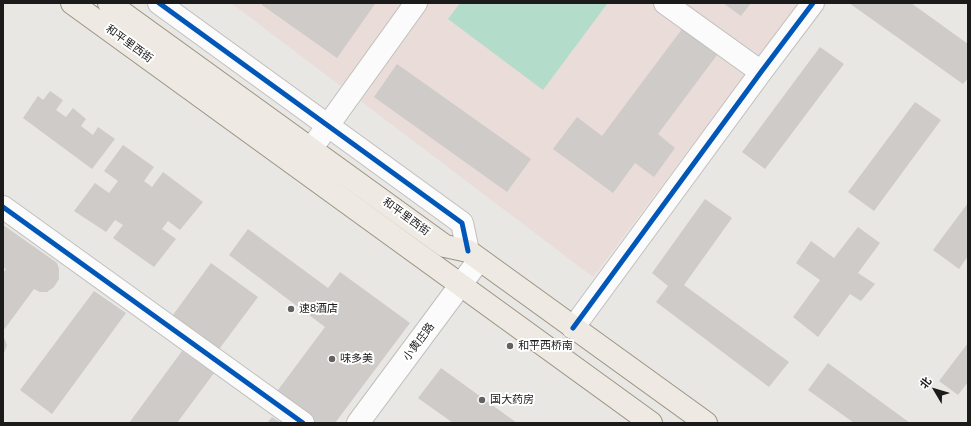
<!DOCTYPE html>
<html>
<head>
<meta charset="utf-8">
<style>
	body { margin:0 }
	#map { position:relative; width:971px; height:426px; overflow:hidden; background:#e9e7e3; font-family:Arial,"Noto Sans SC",sans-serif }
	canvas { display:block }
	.frame { position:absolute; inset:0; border:4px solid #1b1b1b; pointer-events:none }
	.north { position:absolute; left:915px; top:370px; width:40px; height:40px; -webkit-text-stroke:3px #fff; paint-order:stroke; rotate:308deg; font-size:11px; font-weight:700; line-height:16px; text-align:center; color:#1b1b1b }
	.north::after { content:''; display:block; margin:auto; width:14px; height:18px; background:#1b1b1b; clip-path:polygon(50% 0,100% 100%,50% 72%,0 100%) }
</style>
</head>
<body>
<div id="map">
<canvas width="971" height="426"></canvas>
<div class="frame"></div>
<div class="north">北</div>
</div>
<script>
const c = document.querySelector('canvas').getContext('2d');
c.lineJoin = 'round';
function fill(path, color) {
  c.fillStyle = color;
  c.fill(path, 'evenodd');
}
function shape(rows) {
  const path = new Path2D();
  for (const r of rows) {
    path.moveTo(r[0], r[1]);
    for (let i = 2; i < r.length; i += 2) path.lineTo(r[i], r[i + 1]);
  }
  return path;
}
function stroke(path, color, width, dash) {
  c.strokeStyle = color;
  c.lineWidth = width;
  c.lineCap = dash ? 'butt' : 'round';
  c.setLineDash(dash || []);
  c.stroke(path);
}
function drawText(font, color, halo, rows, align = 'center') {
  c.font = font + ' Arial,"Noto Sans SC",sans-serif';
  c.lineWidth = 4;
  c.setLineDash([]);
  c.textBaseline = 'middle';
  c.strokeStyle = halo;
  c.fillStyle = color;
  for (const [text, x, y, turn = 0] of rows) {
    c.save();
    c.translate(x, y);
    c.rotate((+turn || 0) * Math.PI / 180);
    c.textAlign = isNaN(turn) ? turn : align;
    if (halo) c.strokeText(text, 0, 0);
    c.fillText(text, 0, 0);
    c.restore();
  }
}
fill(shape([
	[231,3,799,3,593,277]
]), '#eadcd9');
fill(shape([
	[460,3,605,3,607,4,543,90,448,19]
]), '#b3dccb');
fill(shape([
	[262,3,374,3,375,4,337,58,262,5],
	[723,3,751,3,741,16],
	[849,3,911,3,968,44,968,78,963,84],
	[682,29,717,55,658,134,675,148,654,177,635,163,613,193,553,149,577,117,602,136],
	[820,47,844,64,765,169,742,152],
	[397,64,531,159,507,192,374,97],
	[50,91,63,100,56,110,66,117,73,108,86,119,81,126,93,135,98,127,115,139,92,169,23,118,38,96,43,100],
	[915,102,941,120,874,211,848,192],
	[123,145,154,167,144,181,152,187,163,172,203,202,180,230,168,221,162,229,176,239,154,267,113,238,123,225,115,220,106,232,74,211,95,183,109,193,118,181,104,171],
	[705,199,732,218,684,285,789,362,769,387,656,302,668,286,652,273],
	[968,203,968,256,959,269,933,250],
	[3,225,53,260,57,263,59,269,59,279,54,287,47,292,40,292,34,289,3,331,3,273,6,269,3,267],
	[858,227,880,243,858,273,875,284,861,301,850,294,818,337,793,317,820,280,796,263,811,241,834,258],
	[248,229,328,288,340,272,410,323,335,423,314,423,275,394,325,327,229,255],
	[211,263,258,297,217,352,170,319],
	[94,291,126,313,52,414,20,390],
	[3,335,7,345,3,356],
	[968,343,968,382,958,395,939,381],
	[182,351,214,373,177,423,129,423],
	[828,363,910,423,854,423,808,390],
	[441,368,517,423,453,423,418,398],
	[272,417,281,423,267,423]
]), '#cecbc8');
const minor = shape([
	[159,3,462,223,468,251],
	[665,3,761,72],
	[311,149,416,3],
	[3,207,303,423],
	[573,328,761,72,813,3],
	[358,423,479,260]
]);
const major = shape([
	[72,3,651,423],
	[109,3,445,246,468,251,706,423]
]);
stroke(minor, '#c0bfbe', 24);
stroke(major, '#9c9483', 24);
stroke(minor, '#fcfbfb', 22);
stroke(major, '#eeeae3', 22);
stroke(shape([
	[159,3,462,223,468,251],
	[3,207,303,423],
	[573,328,761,72,813,3]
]), '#0057b8', 5);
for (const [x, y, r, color] of [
	[291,309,4,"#636261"],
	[510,346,4,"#636261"],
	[332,359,4,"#636261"],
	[482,400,4,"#636261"]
]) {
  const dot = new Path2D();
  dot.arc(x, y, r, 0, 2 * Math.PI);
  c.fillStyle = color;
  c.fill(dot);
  stroke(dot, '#fff', 1.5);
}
drawText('11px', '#1b1b1b', '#fff', [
	["和平里西街",129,44,36],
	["和平里西街",406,217,36],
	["小黄庄路",419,342,-53]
]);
drawText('11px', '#1b1b1b', '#fff', [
	["速8酒店",299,309],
	["和平西桥南",518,346],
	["味多美",340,359],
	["国大药房",490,400]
], 'left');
</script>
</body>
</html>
